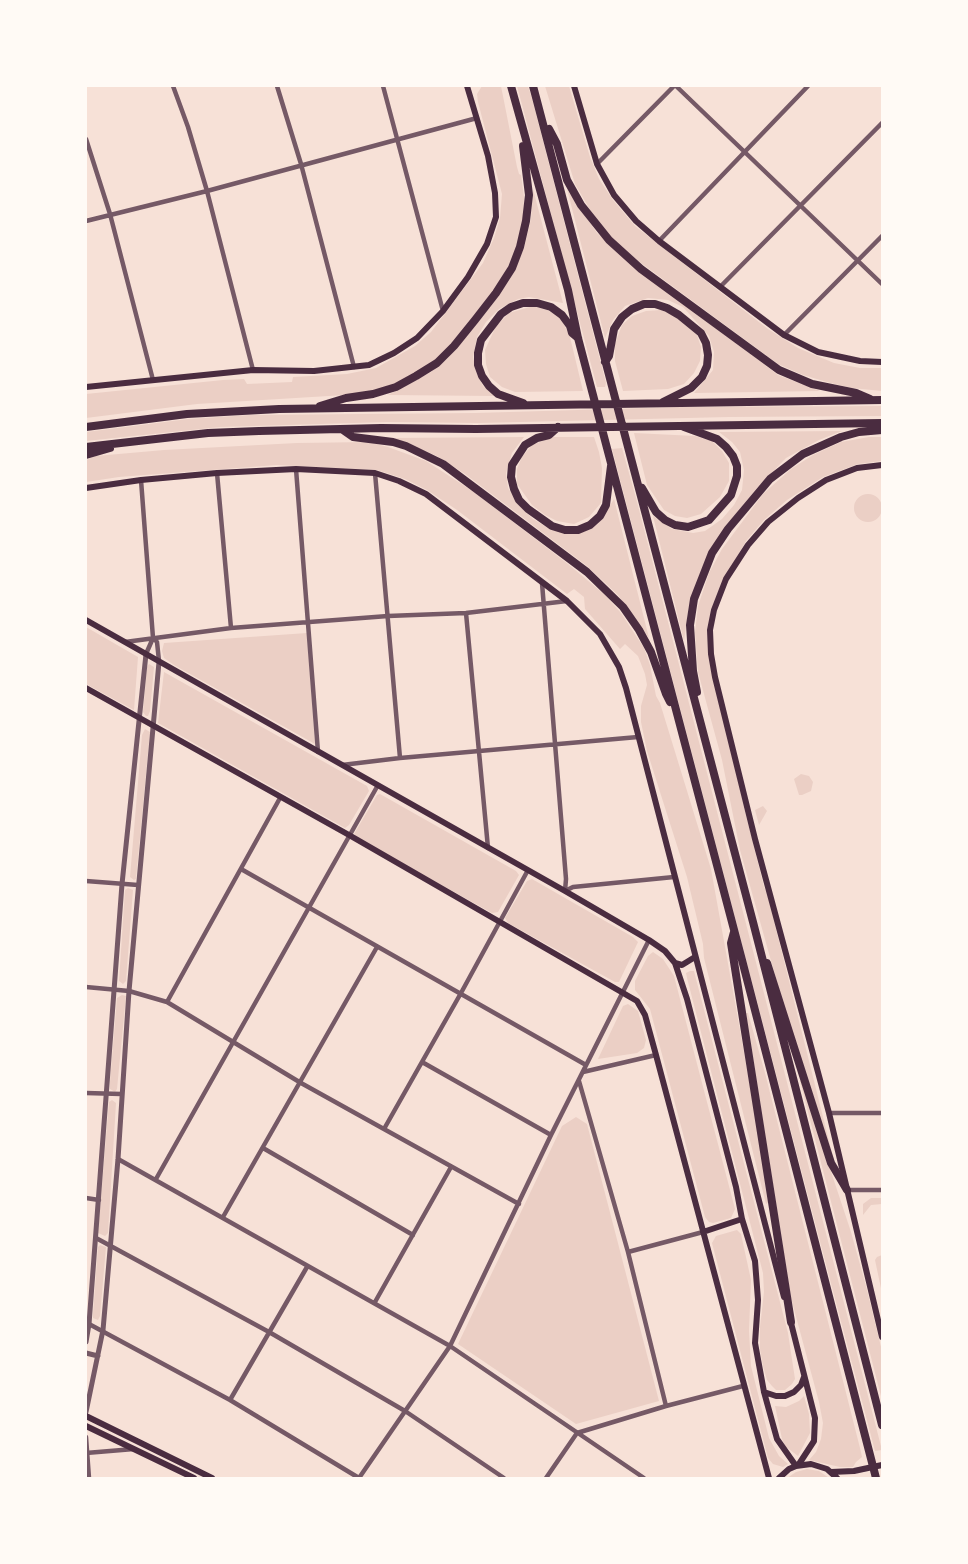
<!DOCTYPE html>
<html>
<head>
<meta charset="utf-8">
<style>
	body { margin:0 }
	#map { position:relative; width:968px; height:1564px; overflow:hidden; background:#f7e1d7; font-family:Karla,sans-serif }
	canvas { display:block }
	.frame { position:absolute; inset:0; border:87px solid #fffaf5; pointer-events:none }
</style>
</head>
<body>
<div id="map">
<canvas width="968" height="1564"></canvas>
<div class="frame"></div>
</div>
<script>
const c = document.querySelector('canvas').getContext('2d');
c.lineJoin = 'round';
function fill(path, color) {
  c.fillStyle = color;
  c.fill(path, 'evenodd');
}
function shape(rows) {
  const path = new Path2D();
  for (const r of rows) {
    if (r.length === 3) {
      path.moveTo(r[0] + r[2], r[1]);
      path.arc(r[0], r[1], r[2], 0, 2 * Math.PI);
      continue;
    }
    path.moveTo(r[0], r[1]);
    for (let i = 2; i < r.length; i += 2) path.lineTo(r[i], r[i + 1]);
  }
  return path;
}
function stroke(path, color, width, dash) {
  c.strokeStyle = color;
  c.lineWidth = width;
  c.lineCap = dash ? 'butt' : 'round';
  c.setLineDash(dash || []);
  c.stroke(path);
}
fill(shape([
	[482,86,501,86,517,167,519,174,521,175,524,197,523,221,518,243,510,264,495,289,469,326,436,361,396,384,380,389,345,395,197,404,86,418,86,394,223,380,244,379,247,384,292,382,293,377,347,374,376,368,415,346,431,332,483,263,494,238,500,218,502,194,478,102,477,94],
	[517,86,528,86,533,102,606,383,605,387,597,387],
	[545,86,569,86,590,157,599,179,613,200,635,226,768,329,798,348,834,363,860,368,882,368,882,391,851,388,827,382,803,375,778,364,637,260,611,238,596,220,575,184],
	[533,189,563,303,529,297,518,299,499,309,486,322,477,337,473,357,477,374,483,386,495,396,388,395,431,372,447,359,481,318,510,279,524,248,531,219],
	[567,189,597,233,620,254,778,375,820,391,694,393,713,370,714,352,709,336,683,307,668,300,648,298,625,306,613,320,605,338],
	[533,306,547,310,561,318,570,337,583,391,515,392,502,387,490,377,486,364,485,350,496,326,509,313],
	[661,310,672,314,697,335,701,347,700,361,694,373,684,384,668,389,623,391,615,361,615,344,622,325,632,316,646,311],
	[882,406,882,416,729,417,479,423,387,422,220,427,86,441,86,432,188,419,250,415,475,413,680,407],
	[842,431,819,440,786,458,756,489,740,509,711,548,699,576,689,605,684,641,653,516,672,529,693,533,705,531,722,519,734,505,742,490,744,470,740,452,732,442,719,432],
	[634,433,695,436,712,441,722,451,729,463,729,481,720,497,701,514,687,518,675,516,664,510,647,485],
	[524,437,512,453,506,473,508,488,519,505,533,519,548,528,568,534,586,531,601,520,614,499,649,638,618,595,587,566,465,474,437,456,393,438],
	[553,437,594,437,599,452,602,468,601,503,589,517,574,524,557,521,545,515,532,505,517,484,517,469,522,457,532,445],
	[869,437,882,437,882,461,858,464,823,477,787,500,764,520,746,541,726,576,712,609,709,656,744,807,764,887,767,893,832,1153,782,1000,740,850,722,760,698,672,695,632,698,606,709,573,722,549,763,494,791,469,813,455,841,442],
	[369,442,388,447,426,461,474,492,568,564,605,595,621,613,644,648,650,665,656,696,660,703,711,869,752,1097,769,1202,766,1204,704,958,703,944,687,877,647,751,641,722,641,706,647,685,645,674,638,656,625,644,620,649,585,609,584,597,574,589,567,594,457,510,427,490,405,479,377,470,277,465,119,477,86,482,86,460,96,456,164,450,297,443],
	[622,448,636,498,882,1450,875,1451,612,449],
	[868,508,14],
	[86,627,138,657,134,710,86,684],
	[307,633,315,744,174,665,164,658,162,651,164,643],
	[149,664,154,667,150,711,148,716,146,716,143,712,147,667],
	[164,672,367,786,369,791,349,825,345,828,158,723],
	[145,729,150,732,136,879,134,880,130,877,142,735],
	[801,774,809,776,813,782,811,791,802,795,799,795,794,779],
	[380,794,516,871,519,875,498,912,492,913,357,838,354,834,377,795],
	[763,806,767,811,759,825,755,810],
	[532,879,633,937,638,942,619,982,615,982,508,923,505,918,527,881],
	[128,888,133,890,126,981,123,984,119,981,125,890],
	[653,952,663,959,674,976,735,1209,731,1218,713,1223,709,1222,705,1217,650,1009,635,990,635,981,648,956],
	[690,971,694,971,695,975,788,1333,795,1379,792,1384,785,1390,776,1390,772,1386,767,1380,763,1366,760,1349,760,1327,764,1292,763,1273,687,978,686,973],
	[122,995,126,996,117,1089,115,1092,110,1089,110,1082,117,998],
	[628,1004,638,1011,646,1040,644,1048,637,1053,598,1059,623,1006],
	[746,1013,748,1013,765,1073,861,1452,862,1457,856,1462,853,1467,840,1467,809,1460,816,1452,821,1439,823,1423,819,1402,791,1298],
	[800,1081,801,1081,851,1232,866,1286,882,1351,882,1400],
	[112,1100,116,1103,108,1233,105,1236,98,1233,109,1102],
	[576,1117,587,1124,659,1401,576,1424,458,1344,562,1126],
	[871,1198,882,1198,882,1204,871,1205,863,1215,863,1204],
	[737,1230,741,1234,751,1280,749,1331,751,1366,769,1438,779,1456,788,1464,783,1467,773,1464,768,1458,712,1243,716,1236],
	[100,1245,106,1247,100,1316,98,1320,93,1318,93,1314,98,1247],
	[882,1255,882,1293,875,1260,877,1257],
	[804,1396,809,1414,810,1433,798,1456,785,1446,782,1439,775,1406,786,1407,799,1401],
	[807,1469,819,1471,829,1478,787,1478,796,1472]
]), '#ebcfc5');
stroke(shape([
	[173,86,188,127,207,191,253,370],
	[277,86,301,164,354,367],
	[383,86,443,311],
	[676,86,882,284],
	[86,139,110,214,153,380],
	[597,164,674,86],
	[86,221,207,191,477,118],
	[659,241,808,86],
	[720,287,882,123],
	[784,335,882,236],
	[296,469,318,752],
	[217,473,231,628],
	[375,473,400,758],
	[141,480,153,638,157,642,159,661],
	[542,583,566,879,565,891,573,887,674,877],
	[466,613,488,848],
	[125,642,231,628,388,616,466,613,567,601],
	[146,654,153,638],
	[342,765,400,758,638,737],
	[241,869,586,1065],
	[86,881,138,885],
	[86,987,129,991,167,1002,301,1083,519,1204],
	[167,1002,280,798],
	[422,1062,551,1135],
	[583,1072,656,1055],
	[579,1081,628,1252,666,1406],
	[86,1093,121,1094],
	[829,1113,882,1113],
	[384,1129,461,993,528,870],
	[263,1148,413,1235],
	[118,1159,450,1346,644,1478],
	[156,1179,378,785],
	[847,1190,882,1190],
	[86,1198,99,1200],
	[223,1217,377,947],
	[96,1238,269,1332,405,1411,504,1478],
	[628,1252,703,1232],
	[375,1302,451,1167],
	[89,1324,230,1400,359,1478],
	[230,1400,307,1267],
	[86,1437,89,1478],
	[86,1453,134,1449],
	[359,1478,450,1346,551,1135,649,940],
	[546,1478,577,1433,666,1406,743,1386]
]), '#755966', 4.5);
stroke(shape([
	[86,1342,89,1324,122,884,146,654],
	[86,1353,98,1356],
	[86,1412,103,1330,118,1159,129,991,159,662]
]), '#755966', 5);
stroke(shape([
	[574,86,597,164,614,195,636,221,659,241,784,335,818,352,860,361,882,362],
	[86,387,253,370,314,371,369,365,394,353,417,338,443,311,468,277,487,244,496,217,495,193,488,156,467,86],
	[882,465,857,468,826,480,798,498,768,522,748,545,726,579,714,610,710,630,711,654,715,677,755,839,829,1113,882,1337],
	[86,488,141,480,217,473,296,469,375,473,399,481,426,494,567,601,600,634,619,667,626,688,784,1297],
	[86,620,565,891,649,940,665,951,675,963,687,999,736,1187,742,1219,755,1261,758,1300,755,1343,764,1392,777,1439,796,1466],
	[86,688,349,835,637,1001,645,1015,656,1055,769,1478],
	[675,963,682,965,695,957],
	[703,1232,742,1219],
	[790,1319,815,1418,814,1441,799,1464],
	[764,1392,776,1396,785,1396,794,1392,801,1385,804,1377],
	[86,1416,212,1478],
	[86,1426,194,1478],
	[831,1472,854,1471,882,1465],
	[779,1478,789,1469,796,1466,811,1464,827,1469,837,1478]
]), '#4a2c40', 6);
stroke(shape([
	[511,86,568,290,578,338,742,960,876,1478],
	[533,86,753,922,882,1425],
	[549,129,557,144,567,180,581,205,609,240,641,269,779,370,812,384,856,393,870,399],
	[605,362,609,356,614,329,622,317,632,309,644,304,655,304,667,308,679,315,701,333,706,343,708,355,707,366,702,377,691,388,663,402],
	[523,403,498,394,489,386,482,376,478,365,478,353,481,340,501,314,511,307,523,303,537,303,551,307,562,315,570,326,572,333,578,338],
	[320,406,346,398,373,394,396,387,416,376,437,363,454,346,475,320,496,293,512,268,520,247,526,221,529,195,523,146],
	[86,427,187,414,279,409,882,400],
	[558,427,549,435,537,438,525,445,512,465,511,477,514,489,519,500,528,509,552,526,565,530,578,530,590,525,600,516,606,505,611,466],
	[343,430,353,437,393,442,406,446,443,464,587,572,623,607,639,630,651,652,666,694,670,702],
	[86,447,208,433,259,431,381,428,476,429,882,423],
	[86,455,110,448],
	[642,488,656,512,665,520,675,525,688,527,709,520,731,495,737,476,737,466,733,456,726,447,717,439,684,427],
	[697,692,693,671,690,625,694,599,712,553,728,529,770,479,803,454,841,437,859,432,882,430],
	[734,932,731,943,791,1322],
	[767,963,831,1163,847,1190]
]), '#4a2c40', 8);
</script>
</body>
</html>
